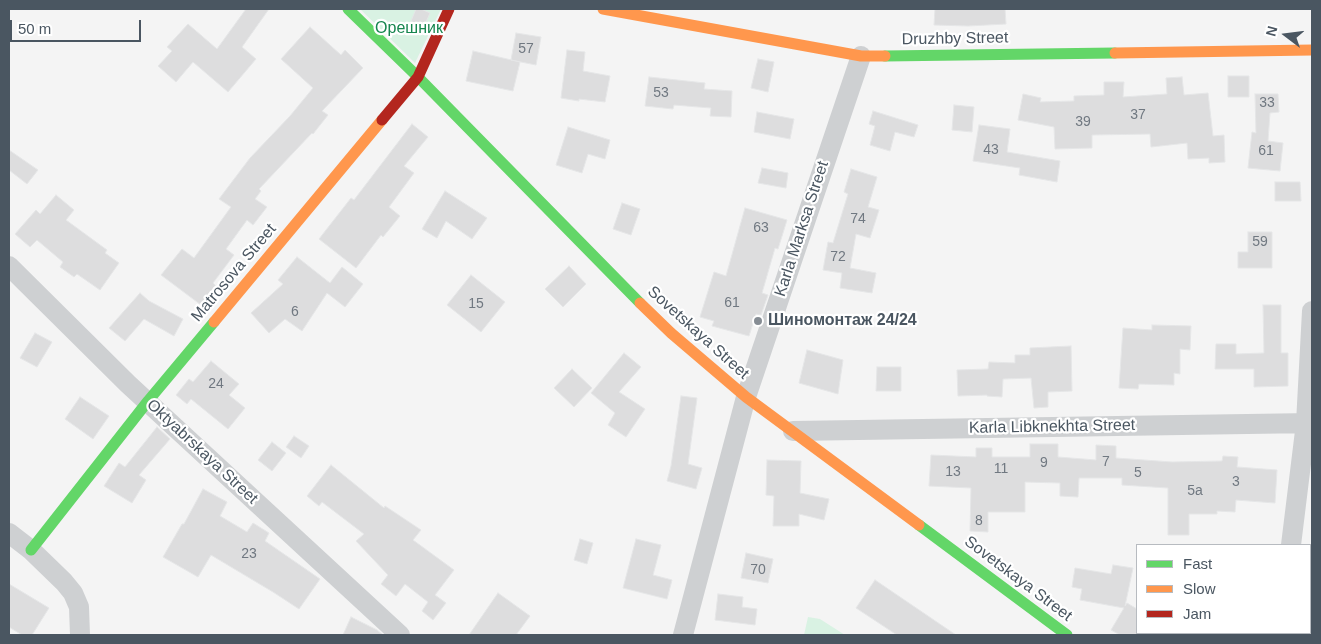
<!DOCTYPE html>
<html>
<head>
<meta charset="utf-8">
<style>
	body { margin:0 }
	#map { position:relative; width:1321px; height:644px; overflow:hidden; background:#f4f4f4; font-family:Arial,sans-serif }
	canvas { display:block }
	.frame { position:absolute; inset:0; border:10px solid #4a5661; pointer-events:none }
	.legend { position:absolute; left:1136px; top:544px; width:175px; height:90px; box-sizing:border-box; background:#fff; border:1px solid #b7bbc0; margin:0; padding:6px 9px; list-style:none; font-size:15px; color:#4a5661 }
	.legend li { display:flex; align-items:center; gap:10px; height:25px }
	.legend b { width:25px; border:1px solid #b7bbc0 }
	.north { position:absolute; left:1261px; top:10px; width:50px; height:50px; -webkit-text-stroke:4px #fff; paint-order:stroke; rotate:285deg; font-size:14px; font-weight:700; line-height:20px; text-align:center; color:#4a5661 }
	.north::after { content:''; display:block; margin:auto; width:18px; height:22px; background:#4a5661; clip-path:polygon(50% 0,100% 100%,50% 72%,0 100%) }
	.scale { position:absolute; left:10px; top:20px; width:131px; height:22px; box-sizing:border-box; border:2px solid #4a5661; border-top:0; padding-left:6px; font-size:15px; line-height:18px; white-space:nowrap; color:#4a5661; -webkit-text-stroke:4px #fff; paint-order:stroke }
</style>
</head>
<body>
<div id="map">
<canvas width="1321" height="644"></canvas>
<div class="frame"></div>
<ul class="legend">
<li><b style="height:6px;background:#63d668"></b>Fast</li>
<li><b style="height:6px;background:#ff974d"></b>Slow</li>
<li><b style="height:6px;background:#b3261e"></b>Jam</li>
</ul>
<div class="north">N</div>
<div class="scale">50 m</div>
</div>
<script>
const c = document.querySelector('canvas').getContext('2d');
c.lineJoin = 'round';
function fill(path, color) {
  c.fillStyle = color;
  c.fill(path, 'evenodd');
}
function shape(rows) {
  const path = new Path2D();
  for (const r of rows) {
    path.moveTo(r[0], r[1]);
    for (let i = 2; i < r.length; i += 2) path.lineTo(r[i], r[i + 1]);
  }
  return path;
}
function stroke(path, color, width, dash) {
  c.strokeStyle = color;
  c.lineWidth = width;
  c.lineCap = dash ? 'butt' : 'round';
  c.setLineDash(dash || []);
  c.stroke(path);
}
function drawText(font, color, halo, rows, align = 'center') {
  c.font = font + ' Arial,sans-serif';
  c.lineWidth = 4.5;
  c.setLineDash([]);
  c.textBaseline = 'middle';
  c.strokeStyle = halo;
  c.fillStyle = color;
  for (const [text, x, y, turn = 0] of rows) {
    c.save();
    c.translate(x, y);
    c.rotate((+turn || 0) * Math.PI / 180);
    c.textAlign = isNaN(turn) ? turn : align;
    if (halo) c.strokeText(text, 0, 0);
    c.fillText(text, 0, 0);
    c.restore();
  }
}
fill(shape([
	[360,9,441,9,415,63],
	[808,617,820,619,845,635,804,635]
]), '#d9f2e3');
const building = shape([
	[246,9,269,9,242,47,256,59,228,92,193,62,176,82,158,66,172,51,167,47,188,24,217,49,246,9],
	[416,9,421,9,430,13,422,31,409,26,416,9],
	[935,9,1005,9,1006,24,968,26,934,25,935,9],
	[310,27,341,55,345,50,363,68,322,111,328,115,313,134,312,133,259,189,261,191,255,199,267,207,253,225,247,220,226,249,234,255,213,283,220,290,205,308,161,275,182,249,194,258,231,207,219,199,250,158,290,116,313,88,281,59,310,27],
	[516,33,541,37,536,65,511,60,516,33],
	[567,50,585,52,583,71,610,76,605,102,579,99,579,101,561,98,567,50],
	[473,51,520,62,513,91,466,81,473,51],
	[758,59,774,62,768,92,751,88,758,59],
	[1228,76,1249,76,1249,97,1228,97,1228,76],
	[649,77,705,83,704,89,732,91,731,117,710,116,711,108,674,105,673,109,645,106,649,77],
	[1182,77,1184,95,1208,93,1213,136,1224,135,1225,162,1209,163,1209,158,1188,159,1187,143,1151,147,1150,134,1092,135,1092,148,1055,149,1054,127,1018,120,1023,94,1041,98,1040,102,1074,101,1074,96,1104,95,1104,82,1124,82,1123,97,1167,94,1166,78,1182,77],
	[1255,94,1278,94,1279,112,1270,113,1268,141,1283,143,1280,171,1248,168,1252,132,1256,133,1255,94],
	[954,105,974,107,972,132,952,130,954,105],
	[873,111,918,125,914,137,895,132,890,151,870,145,875,126,869,124,873,111],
	[757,112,794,119,790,139,754,132,757,112],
	[412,124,428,137,404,166,414,173,389,207,400,216,383,237,381,235,356,268,319,239,351,198,354,200,412,124],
	[979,125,1010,129,1007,152,1060,161,1057,182,1019,175,1020,168,973,161,979,125],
	[568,127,610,140,605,159,588,154,582,173,556,165,568,127],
	[9,150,38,170,27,184,9,170,9,150],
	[762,168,788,173,786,188,758,183,762,168],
	[851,169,877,177,868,207,879,210,870,238,856,234,850,268,876,273,872,293,840,288,842,273,823,270,828,242,833,243,848,194,844,192,851,169],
	[1275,182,1300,182,1301,201,1275,201,1275,182],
	[445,191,487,218,472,239,446,221,437,238,422,229,445,191],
	[56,195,74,210,66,220,107,250,105,253,119,263,100,290,77,274,74,277,60,267,63,262,37,240,30,247,15,234,36,210,40,214,56,195],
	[622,203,640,209,631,235,613,229,622,203],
	[745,208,787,220,778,249,775,248,762,293,768,295,761,315,756,314,749,336,712,326,714,321,700,317,714,272,726,276,745,208],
	[1248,232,1272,232,1272,268,1238,268,1238,252,1248,252,1248,232],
	[297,257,330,283,342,267,363,284,345,307,327,293,302,331,285,319,269,333,251,313,283,284,278,280,297,257],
	[569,266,586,284,563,307,545,289,569,266],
	[471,275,505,302,481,332,447,305,471,275],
	[140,293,149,301,183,319,174,336,144,319,125,341,109,328,140,293],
	[1263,305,1281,305,1281,353,1288,353,1288,386,1254,387,1254,369,1215,369,1216,344,1236,344,1236,354,1264,353,1263,305],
	[1152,325,1191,326,1190,350,1180,349,1180,374,1174,373,1174,385,1139,384,1138,389,1119,388,1123,328,1152,330,1152,325],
	[35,333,52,342,37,367,20,358,35,333],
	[1071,346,1072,391,1048,392,1048,407,1034,408,1031,378,1003,379,1002,397,987,396,987,395,958,396,957,370,988,369,989,362,1015,363,1015,355,1030,355,1030,348,1071,346],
	[807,350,843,360,838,394,799,383,807,350],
	[624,353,641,367,619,392,645,409,626,437,608,425,615,413,591,393,624,353],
	[211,361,239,384,229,395,245,408,228,429,191,399,187,404,176,395,189,379,193,382,211,361],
	[877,367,901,367,901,391,876,391,877,367],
	[572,369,592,388,574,407,554,388,572,369],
	[681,396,697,398,688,464,702,468,696,489,667,481,671,466,681,396],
	[80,397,109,416,93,439,65,419,80,397],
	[157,427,170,439,139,475,146,480,132,503,104,486,119,463,125,467,157,427],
	[294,436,309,446,301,458,286,447,294,436],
	[272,442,286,453,272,471,258,460,272,442],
	[1030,444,1058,444,1058,457,1096,460,1096,445,1116,446,1116,458,1172,462,1222,461,1223,456,1238,457,1237,467,1277,470,1275,503,1236,500,1235,512,1217,511,1217,514,1189,514,1189,535,1168,535,1168,488,1122,485,1122,478,1079,478,1078,497,1060,496,1060,483,1025,482,1025,512,988,512,988,532,970,531,971,488,929,486,931,455,976,457,976,448,992,448,992,457,1030,457,1030,444],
	[767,460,801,461,800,493,829,499,824,520,799,514,799,526,773,526,774,496,766,495,767,460],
	[331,465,384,508,385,506,421,530,413,540,454,570,435,595,446,603,433,620,422,611,428,602,405,584,396,596,381,584,388,575,356,541,364,534,322,502,319,506,307,496,331,465],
	[203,489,227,502,220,516,247,532,253,523,269,533,265,541,320,579,299,609,273,592,211,555,198,577,163,557,182,524,184,524,203,489],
	[580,539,593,543,587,564,574,560,580,539],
	[636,539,661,545,653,575,672,580,667,599,623,588,636,539],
	[746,553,773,559,768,583,741,578,746,553],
	[1113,565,1133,568,1125,606,1127,603,1137,609,1137,635,1120,635,1111,630,1124,608,1080,600,1082,589,1072,587,1075,568,1111,574,1113,565],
	[875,580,956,635,897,635,856,608,875,580],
	[9,584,49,608,32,635,22,635,9,627,9,584],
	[498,593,530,616,516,635,469,635,498,593],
	[718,594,743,597,742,607,757,609,755,625,715,620,718,594],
	[351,617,377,630,383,635,343,635,351,617]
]);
fill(building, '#ddddde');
stroke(building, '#e5e6e7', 1);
stroke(shape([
	[9,266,128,384,400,635],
	[793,431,1312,423],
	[9,533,31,550,64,582,73,593,79,607,80,635],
	[1291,545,1306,423,1312,311],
	[683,635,746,397,861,56],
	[1279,635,1279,633]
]), '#ced0d2', 20);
stroke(shape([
	[348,9,418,77,640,303],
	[885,56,1115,53],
	[919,525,1067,635],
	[31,550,148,401,214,322]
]), '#63d668', 11);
stroke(shape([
	[603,9,861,56,885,56],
	[1115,53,1312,50],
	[640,303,671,333,746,397,919,525],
	[214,322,382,120]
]), '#ff974d', 11);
stroke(shape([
	[382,120,418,77,449,9]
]), '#b3261e', 11);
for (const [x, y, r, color] of [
	[758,321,5,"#868d94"]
]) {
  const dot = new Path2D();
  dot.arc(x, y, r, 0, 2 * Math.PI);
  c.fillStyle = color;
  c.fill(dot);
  stroke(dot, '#fff', 2);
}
drawText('14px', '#707881', null, [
	["57",526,49],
	["53",661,93],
	["33",1267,103],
	["37",1138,115],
	["39",1083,122],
	["43",991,150],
	["61",1266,151],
	["74",858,219],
	["63",761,228],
	["59",1260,242],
	["72",838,257],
	["61",732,303],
	["15",476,304],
	["6",295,312],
	["24",216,384],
	["7",1106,462],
	["9",1044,463],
	["11",1001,469],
	["13",953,472],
	["5",1138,473],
	["3",1236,482],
	["5а",1195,491],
	["8",979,521],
	["23",249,554],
	["70",758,570]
]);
drawText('16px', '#17864f', '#fff', [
	["Орешник",409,29]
]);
drawText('16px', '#4a5661', '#fff', [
	["Druzhby Street",955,39,-1],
	["Karla Marksa Street",802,229,-72],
	["Matrosova Street",234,273,-50],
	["Sovetskaya Street",698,333,42],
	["Karla Libknekhta Street",1052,427,-1],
	["Oktyabrskaya Street",202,452,43],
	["Sovetskaya Street",1018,579,37]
]);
drawText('bold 16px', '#4a5661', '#fff', [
	["Шиномонтаж 24/24",768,321]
], 'left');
</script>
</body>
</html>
